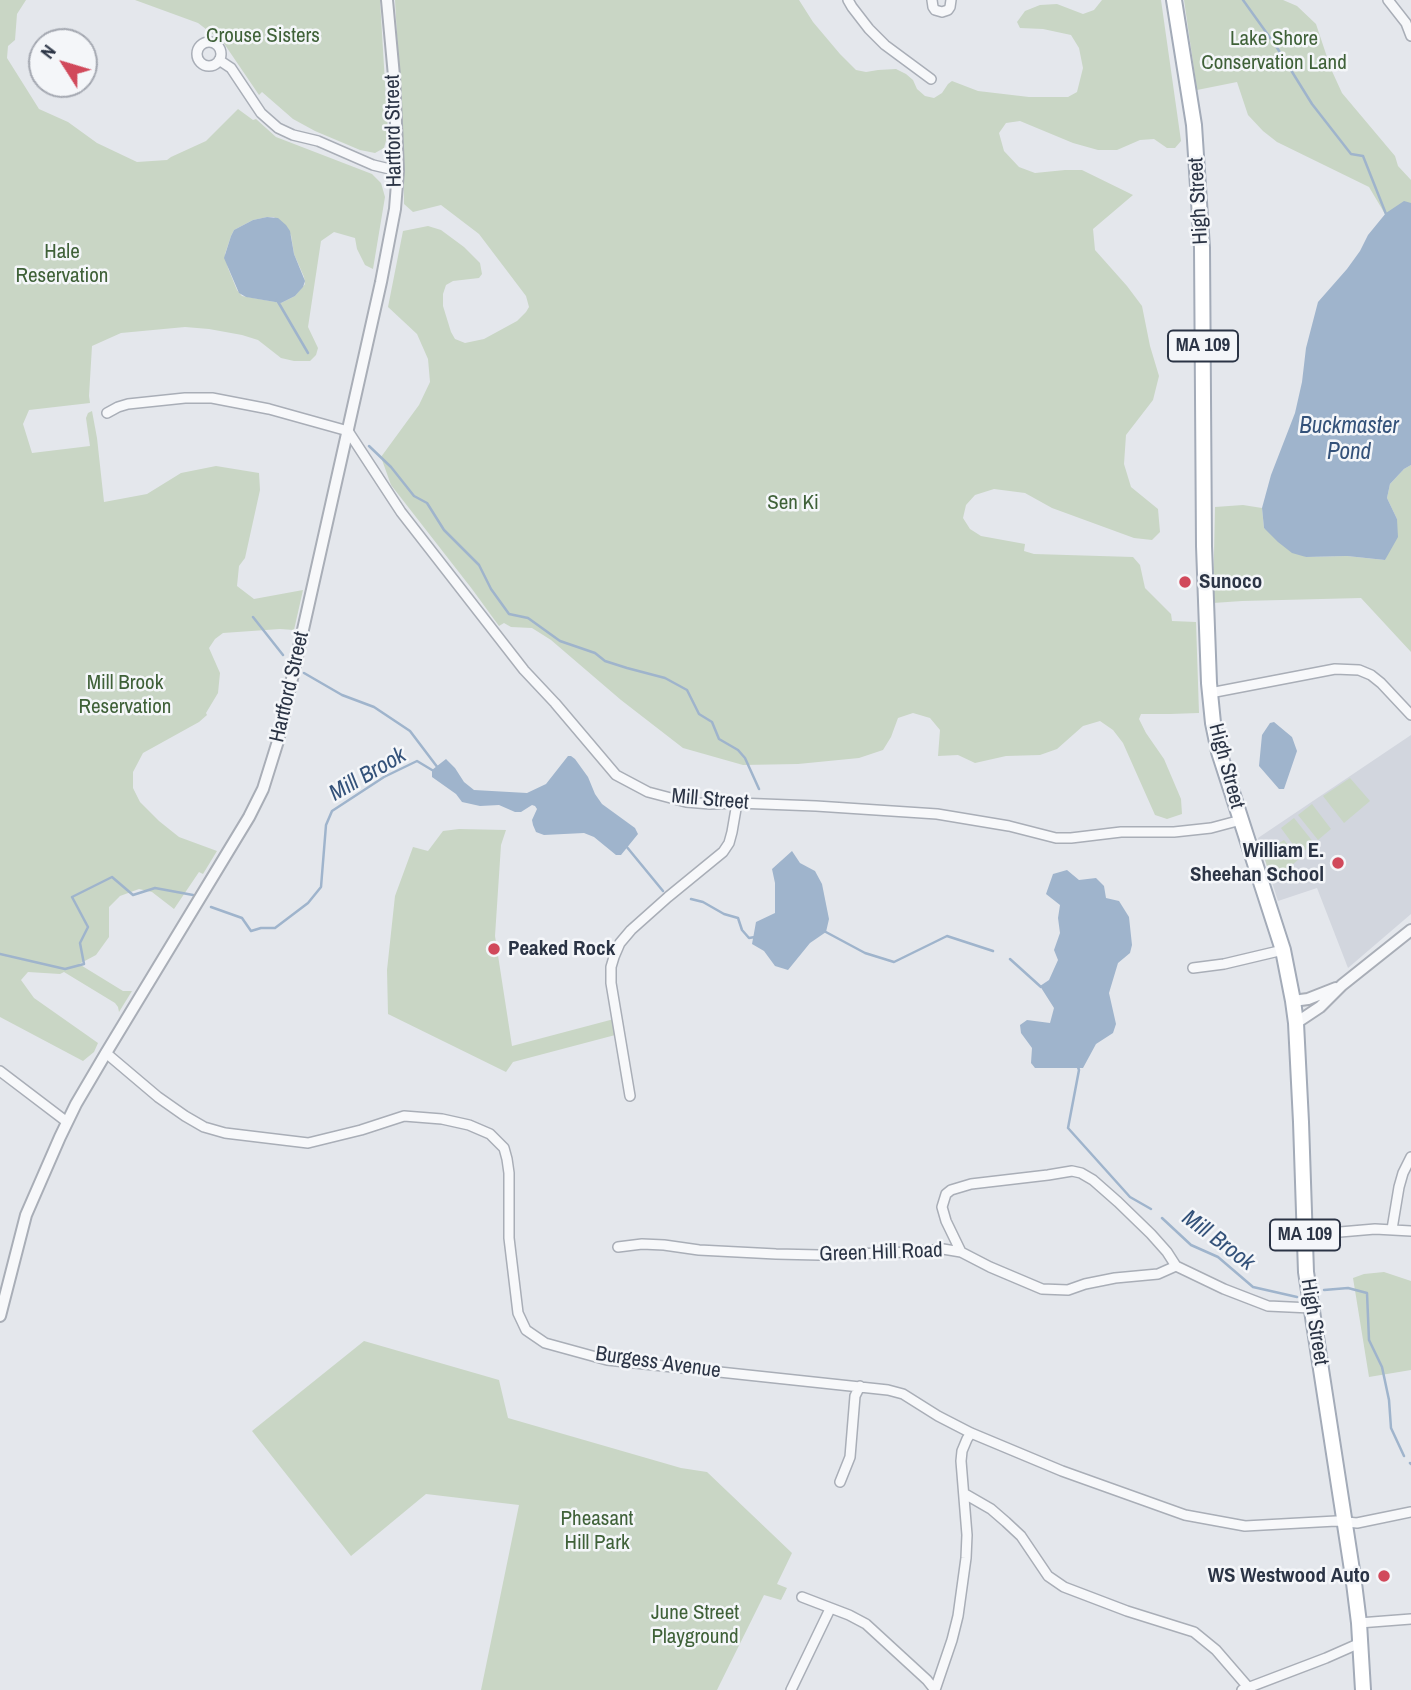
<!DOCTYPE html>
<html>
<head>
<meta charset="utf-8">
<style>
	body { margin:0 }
	#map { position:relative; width:1411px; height:1690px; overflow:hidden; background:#e4e7ec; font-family:"Archivo Narrow",sans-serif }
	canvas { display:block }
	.north { position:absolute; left:28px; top:28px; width:70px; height:70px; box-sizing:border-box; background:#f4f6f9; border:2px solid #a4a8b1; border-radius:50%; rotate:307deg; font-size:19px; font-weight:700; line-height:28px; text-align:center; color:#2b3445 }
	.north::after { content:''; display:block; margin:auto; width:24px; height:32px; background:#d1495b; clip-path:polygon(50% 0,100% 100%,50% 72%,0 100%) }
</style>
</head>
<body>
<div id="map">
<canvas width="1411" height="1690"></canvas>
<div class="north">N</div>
</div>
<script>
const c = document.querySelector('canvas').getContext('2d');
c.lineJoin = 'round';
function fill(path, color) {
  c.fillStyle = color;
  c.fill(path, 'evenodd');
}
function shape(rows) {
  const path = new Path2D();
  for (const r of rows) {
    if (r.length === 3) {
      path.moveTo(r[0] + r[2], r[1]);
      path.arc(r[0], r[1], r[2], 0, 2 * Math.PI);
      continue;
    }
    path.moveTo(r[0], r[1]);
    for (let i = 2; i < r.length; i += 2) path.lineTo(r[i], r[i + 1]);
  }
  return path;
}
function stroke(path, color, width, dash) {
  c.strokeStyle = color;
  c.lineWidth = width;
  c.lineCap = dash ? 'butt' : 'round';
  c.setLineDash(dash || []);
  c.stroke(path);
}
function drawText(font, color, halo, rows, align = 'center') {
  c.font = font + ' "Archivo Narrow",sans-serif';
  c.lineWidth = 5;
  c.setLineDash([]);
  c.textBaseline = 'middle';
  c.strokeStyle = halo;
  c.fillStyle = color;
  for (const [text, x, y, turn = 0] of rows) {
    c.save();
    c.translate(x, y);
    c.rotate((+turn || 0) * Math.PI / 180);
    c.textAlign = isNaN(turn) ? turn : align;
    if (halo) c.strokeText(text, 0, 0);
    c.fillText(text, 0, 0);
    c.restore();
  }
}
fill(shape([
	[1411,735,1411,914,1348,968,1317,888,1278,901,1258,838]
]), '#d2d6de');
fill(shape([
	[0,0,26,0,17,14,15,40,8,46,7,58,39,109,68,122,97,143,137,162,167,160,171,157,206,141,238,109,253,120,256,119,276,137,372,174,381,183,385,197,373,269,365,265,357,249,355,238,334,232,321,241,308,327,318,348,316,355,310,361,294,361,281,358,258,340,242,335,209,329,185,327,121,333,92,346,89,396,90,403,29,410,23,424,32,453,90,446,86,418,88,413,92,411,97,438,104,502,147,494,181,473,216,466,259,473,260,490,245,558,239,566,237,586,254,599,303,590,294,630,280,629,223,633,215,639,209,648,220,673,218,693,206,713,207,715,199,722,143,753,133,772,133,788,140,802,159,821,179,837,217,851,203,874,199,872,174,909,152,892,139,889,120,896,109,907,109,937,96,955,79,964,123,991,132,991,119,1012,118,1007,115,1003,64,972,60,974,28,972,21,980,34,998,98,1043,94,1052,83,1061,0,1017],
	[267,217,274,217,291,235,294,254,304,277,305,284,295,296,281,303,242,296,237,290,228,268,225,254,231,236,234,230,253,220],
	[135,0,380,0,388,133,384,148,375,153,360,150,315,131,293,119,262,92,259,95,223,42,198,23],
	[395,0,799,0,813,22,840,54,856,70,866,72,878,70,896,69,906,74,913,80,917,89,925,96,934,98,942,93,948,84,952,81,978,91,1029,97,1068,97,1077,92,1083,68,1079,48,1071,35,1043,29,1020,28,1017,22,1025,11,1040,5,1057,4,1083,14,1094,10,1102,0,1161,0,1181,141,1175,148,1167,148,1154,139,1140,140,1117,150,1098,150,1073,143,1020,121,1006,123,999,133,1004,151,1019,167,1035,173,1065,170,1082,170,1133,195,1093,229,1095,250,1127,286,1142,306,1150,346,1159,376,1153,400,1126,435,1124,464,1131,487,1158,509,1160,532,1152,540,1134,538,1052,508,1025,493,994,489,975,495,966,505,963,518,970,529,981,536,1025,544,1024,551,1034,554,1133,557,1140,565,1145,588,1171,614,1172,621,1196,622,1199,713,1170,714,1141,714,1139,719,1146,733,1164,759,1181,799,1182,814,1167,819,1155,815,1123,743,1113,730,1100,721,1083,726,1057,749,1040,755,1006,756,975,763,958,755,938,756,940,730,930,718,913,713,898,718,891,737,883,750,859,758,798,764,743,765,683,748,621,700,551,640,532,628,511,627,504,623,499,626,472,589,391,485,381,457,419,405,430,382,428,359,417,334,388,307,403,231,428,226,441,230,464,247,480,263,482,274,479,278,453,281,446,285,443,294,443,306,451,332,455,339,465,343,484,339,517,321,526,312,529,307,526,296,479,234,441,205,413,212,404,204,403,142],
	[1184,0,1283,0,1297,6,1316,24,1331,69,1342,93,1395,156,1398,166,1411,180,1411,211,1388,219,1369,187,1277,142,1263,131,1248,115,1237,82,1197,90],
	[1411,465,1411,652,1361,598,1242,601,1213,603,1215,507,1243,505,1262,508,1264,528,1306,557,1347,556,1385,560,1397,519,1387,498,1390,484,1404,469],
	[1350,778,1370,801,1344,823,1323,796],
	[1312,804,1331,829,1318,840,1298,815],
	[1294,818,1314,843,1300,854,1281,828],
	[459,829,506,830,501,845,495,936,512,1046,614,1019,619,1034,513,1062,506,1072,388,1014,387,970,395,896,413,847,428,851,443,831],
	[1284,840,1299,859,1272,882,1263,853],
	[1384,1272,1411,1281,1411,1370,1369,1377,1353,1278,1364,1274],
	[364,1341,499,1380,508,1418,681,1468,707,1472,792,1553,777,1584,787,1588,781,1600,764,1595,717,1690,481,1690,519,1505,426,1494,351,1556,252,1431]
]), '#c9d6c5');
fill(shape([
	[1404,201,1411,203,1411,465,1404,469,1390,484,1387,498,1397,519,1398,537,1385,560,1347,556,1306,557,1292,553,1278,542,1264,528,1262,508,1271,475,1295,413,1302,382,1306,348,1318,302,1347,269,1360,251,1368,235,1386,213],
	[267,217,278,218,286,225,290,231,294,254,305,281,303,287,295,296,281,303,246,297,239,293,224,258,231,236,234,230,253,220],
	[1274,722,1292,737,1297,751,1284,789,1279,789,1259,766,1262,735,1270,723],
	[568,756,571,756,575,759,588,777,595,794,602,804,635,828,638,834,621,855,616,855,594,837,584,833,544,835,536,832,533,825,532,820,537,809,535,806,532,805,521,812,515,812,499,805,480,806,462,802,456,794,432,777,432,770,446,759,455,768,464,782,474,790,527,793,546,784],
	[792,851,800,863,815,871,822,884,829,919,826,932,810,943,788,970,775,966,764,951,752,944,756,922,775,913,775,883,772,869],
	[1067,870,1079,880,1096,878,1104,886,1106,898,1119,901,1129,917,1132,945,1130,953,1118,963,1109,993,1116,1024,1113,1033,1096,1044,1083,1068,1035,1068,1031,1063,1032,1048,1021,1033,1020,1025,1027,1020,1050,1023,1054,1008,1040,986,1049,980,1058,960,1054,950,1060,933,1058,918,1060,905,1046,894,1053,874]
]), '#9fb4cc');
stroke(shape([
	[1243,0,1276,46,1312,104,1351,154,1363,156,1386,214],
	[277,300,308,353],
	[369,446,391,467,414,496,427,503,444,530,479,565,491,589,509,614,528,618,560,641,595,653,605,661,627,668,665,678,687,690,699,714,712,722,719,739,738,750,745,758,759,789],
	[253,617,283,655],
	[304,673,342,695,374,707,410,731,438,768],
	[626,846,663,891],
	[691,899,703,902,724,914,738,918,742,930,749,938,755,937],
	[211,907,242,918,251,931,261,928,275,928,308,903,321,887,326,825,332,811,384,777,417,761,432,770],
	[824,931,865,953,894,962,947,936,993,951],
	[0,954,65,969,84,964,80,943,88,927,72,897,112,877,133,895,155,888,193,895],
	[1010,959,1041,987],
	[1078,1067,1079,1070,1068,1128,1130,1197,1151,1209],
	[1162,1218,1191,1245,1218,1257,1253,1287,1297,1297],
	[1324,1290,1348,1288,1367,1293,1369,1340,1382,1367,1389,1400,1391,1428,1404,1456],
	[1410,1463,1411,1464]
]), '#9fb4cc', 2.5);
const minor = shape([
	[848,0,852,7,869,29,885,45,931,79],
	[932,0,933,7,935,10,942,12,948,10,950,7,951,0],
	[1388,0,1406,23,1411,36],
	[209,54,12],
	[219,60,231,68,261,113,278,128,293,135,318,141,373,165,398,171],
	[107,413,118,407,128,404,185,398,212,398,269,409,348,431,401,512,524,670,555,703,616,775,648,792,686,802,710,804,737,803,816,806,937,814,1009,826,1056,838,1071,838,1121,832,1174,832,1211,828,1241,820],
	[1210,693,1335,669,1359,670,1371,675,1381,683,1411,715],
	[1193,968,1224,964,1283,950],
	[106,1053,158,1097,185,1116,204,1127,225,1133,308,1143,361,1130,404,1116,442,1119,469,1125,490,1134,504,1148,507,1159,509,1173,509,1238,518,1313,526,1330,545,1343,607,1360,888,1390,903,1394,938,1416,971,1433,1062,1471,1185,1515,1245,1526,1336,1521,1357,1523,1411,1512],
	[0,1071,67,1122],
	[630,1096,611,983,611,967,614,957,620,943,631,930,668,897,723,852,729,843,732,832,737,803],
	[1392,1229,1399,1187,1403,1173,1411,1157],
	[1305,1235,1375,1229,1411,1231],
	[618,1247,642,1244,664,1245,699,1250,776,1254,819,1255,912,1252,943,1249,961,1252,990,1267,1042,1289,1068,1290,1085,1284,1115,1278,1158,1274,1176,1266],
	[961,1252,946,1221,942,1207,946,1194,951,1190,971,1184,1048,1175,1072,1171,1081,1173,1093,1180,1118,1202,1151,1234,1167,1252,1176,1266,1224,1289,1268,1306,1311,1308],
	[840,1482,850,1457,855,1396,860,1386],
	[965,1494,991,1509,1006,1522,1021,1536,1048,1576,1064,1587,1127,1611,1194,1632,1216,1650,1248,1687],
	[802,1597,849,1615,866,1624,927,1680,935,1690],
	[1359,1623,1411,1619],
	[791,1690,830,1609],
	[935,1690,952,1640,958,1616,966,1558,967,1535,961,1461,962,1451,967,1439,971,1433],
	[1242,1690,1326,1658,1360,1643]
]);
const tertiary = shape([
	[1293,1001,1308,999,1336,988],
	[1296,1023,1320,1007,1342,985,1411,930],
	[0,1316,26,1215,60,1137,76,1104,106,1053,249,817,263,789,278,741,381,282,395,209,398,171,394,76,387,0]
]);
const primary = shape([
	[1174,0,1194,125,1202,248,1204,546,1209,683,1213,723,1219,752,1283,950,1293,1001,1296,1023,1301,1122,1306,1272,1354,1583,1359,1623,1363,1690]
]);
stroke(minor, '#a9aeb7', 12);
stroke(tertiary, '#a9aeb7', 14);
stroke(primary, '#a3abb8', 18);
stroke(minor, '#f7f8fa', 9);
stroke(tertiary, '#f7f8fa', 10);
stroke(primary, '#fff', 14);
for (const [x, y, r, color] of [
	[1185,582,7,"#d1495b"],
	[1338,863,7,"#d1495b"],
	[494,949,7,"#d1495b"],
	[1384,1576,7,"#d1495b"]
]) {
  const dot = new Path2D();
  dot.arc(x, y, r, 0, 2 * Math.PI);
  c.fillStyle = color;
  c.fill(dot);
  stroke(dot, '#f4f6f9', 2.5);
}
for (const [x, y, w] of [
	[1203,346,70],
	[1305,1235,70]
]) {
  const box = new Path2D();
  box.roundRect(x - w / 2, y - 15.5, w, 31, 5);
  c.fillStyle = '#f4f6f9';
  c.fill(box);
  stroke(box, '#2b3445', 2);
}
drawText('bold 19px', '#2b3445', null, [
	["MA 109",1203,346],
	["MA 109",1305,1235]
]);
drawText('21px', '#3f6138', '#f4f6f9', [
	["Crouse Sisters",263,36],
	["Lake Shore",1274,39],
	["Conservation Land",1274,63],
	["Hale",62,252],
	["Reservation",62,276],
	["Sen Ki",793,503],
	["Mill Brook",125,683],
	["Reservation",125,707],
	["Pheasant",597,1519],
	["Hill Park",597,1543],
	["June Street",695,1613],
	["Playground",695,1637]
]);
drawText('21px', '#2b3445', '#f4f6f9', [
	["Hartford Street",394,131,-91],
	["High Street",1199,201,-93],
	["Hartford Street",290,687,-77],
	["High Street",1226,766,75],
	["Mill Street",710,800,5],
	["Green Hill Road",881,1253,-2],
	["High Street",1314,1322,81],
	["Burgess Avenue",658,1363,8]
]);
drawText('bold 21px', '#2b3445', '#f4f6f9', [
	["Sunoco",1199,582],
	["William E.",1324,851,"right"],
	["Sheehan School",1324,875,"right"],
	["Peaked Rock",508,949],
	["WS Westwood Auto",1370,1576,"right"]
], 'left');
drawText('italic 23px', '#34527a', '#f4f6f9', [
	["Buckmaster",1349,427],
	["Pond",1349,453],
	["Mill Brook",368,775,-30],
	["Mill Brook",1218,1241,37]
]);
</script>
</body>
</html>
